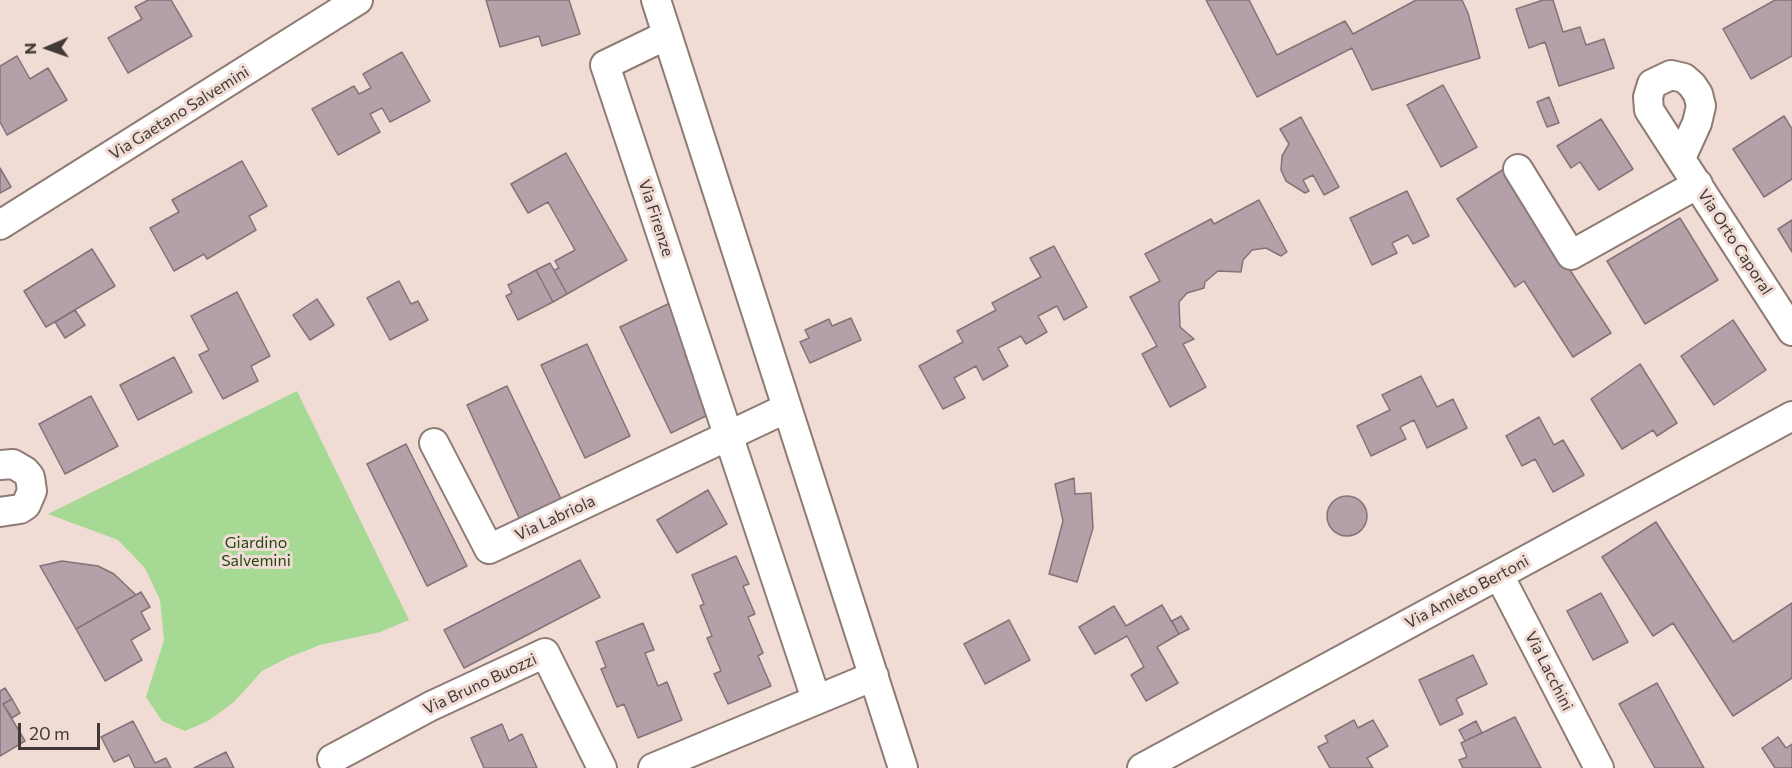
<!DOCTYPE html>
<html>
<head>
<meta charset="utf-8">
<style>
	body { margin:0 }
	#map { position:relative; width:1792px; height:768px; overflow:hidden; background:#f0dcd4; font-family:Commissioner,sans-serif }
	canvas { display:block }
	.north { position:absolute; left:18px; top:18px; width:60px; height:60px; -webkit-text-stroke:4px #f0dcd4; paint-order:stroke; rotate:268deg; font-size:16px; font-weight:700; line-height:24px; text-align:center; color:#413936 }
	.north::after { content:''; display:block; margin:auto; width:21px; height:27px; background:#413936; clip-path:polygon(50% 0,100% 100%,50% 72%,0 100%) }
	.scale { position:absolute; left:18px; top:723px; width:82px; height:27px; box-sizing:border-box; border:3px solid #413936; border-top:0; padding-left:8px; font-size:18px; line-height:21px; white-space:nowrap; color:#413936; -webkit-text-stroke:4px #f0dcd4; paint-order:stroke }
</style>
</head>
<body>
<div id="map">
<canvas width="1792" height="768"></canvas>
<div class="north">N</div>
<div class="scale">20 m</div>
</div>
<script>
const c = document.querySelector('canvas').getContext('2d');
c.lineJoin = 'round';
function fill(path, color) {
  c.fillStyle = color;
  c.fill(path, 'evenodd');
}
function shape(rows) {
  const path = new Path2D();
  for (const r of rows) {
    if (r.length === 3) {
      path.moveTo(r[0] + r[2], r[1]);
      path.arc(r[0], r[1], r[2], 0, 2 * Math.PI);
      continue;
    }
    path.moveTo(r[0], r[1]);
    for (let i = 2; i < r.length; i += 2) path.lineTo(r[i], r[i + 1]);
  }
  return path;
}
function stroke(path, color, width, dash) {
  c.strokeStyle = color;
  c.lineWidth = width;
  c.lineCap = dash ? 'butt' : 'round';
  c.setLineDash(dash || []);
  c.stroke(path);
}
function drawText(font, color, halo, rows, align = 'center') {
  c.font = font + ' Commissioner,sans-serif';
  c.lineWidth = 6;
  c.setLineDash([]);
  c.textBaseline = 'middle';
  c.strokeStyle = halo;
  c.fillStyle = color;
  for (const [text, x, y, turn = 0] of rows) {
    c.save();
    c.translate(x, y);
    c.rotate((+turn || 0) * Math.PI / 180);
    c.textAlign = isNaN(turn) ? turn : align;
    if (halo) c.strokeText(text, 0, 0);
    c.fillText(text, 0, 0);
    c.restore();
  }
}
fill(shape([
	[297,391,409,620,380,632,320,645,287,658,262,671,234,702,208,721,185,731,162,721,146,697,164,640,160,600,145,568,118,540,48,514]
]), '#a5d994');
const building = shape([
	[148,0,171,0,192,36,128,73,108,38,142,19,135,7,148,0],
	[486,0,569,0,580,34,542,46,539,36,500,47,486,0],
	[1206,0,1249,0,1277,55,1345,21,1353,34,1416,0,1462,0,1468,13,1480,58,1372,90,1352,48,1257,97,1206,0],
	[1543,0,1553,0,1563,32,1580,27,1586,45,1604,39,1614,68,1559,86,1545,42,1529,48,1516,9,1543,0],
	[1775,0,1792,0,1792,56,1751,79,1723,29,1775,0],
	[402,52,430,101,390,122,382,108,370,114,380,132,338,155,312,109,354,86,359,94,371,88,363,74,402,52],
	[17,56,30,79,48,68,67,100,7,135,0,122,0,66,17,56],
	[1443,85,1477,147,1441,167,1407,105,1443,85],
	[1549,97,1559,123,1547,127,1537,102,1549,97],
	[1784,116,1792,129,1792,179,1764,197,1733,149,1784,116],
	[1301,117,1339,187,1324,195,1313,175,1303,180,1309,191,1305,193,1286,181,1281,170,1282,156,1289,144,1280,129,1301,117],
	[1601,119,1633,169,1599,190,1580,162,1571,168,1557,146,1601,119],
	[566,153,627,260,567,294,554,270,559,268,555,261,575,250,548,202,528,213,511,184,566,153],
	[242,161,267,206,249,216,256,230,207,259,204,254,174,271,150,228,179,212,172,200,242,161],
	[0,168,11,187,0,193,0,168],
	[1504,169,1611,333,1573,357,1524,281,1515,287,1457,199,1504,169],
	[1407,191,1429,236,1413,244,1408,235,1392,243,1397,253,1372,265,1350,218,1407,191],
	[1259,200,1287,252,1281,256,1266,248,1252,250,1243,260,1241,272,1218,271,1205,282,1204,288,1187,293,1179,302,1180,327,1194,339,1183,344,1206,387,1170,407,1142,354,1157,346,1130,297,1160,281,1145,254,1211,219,1214,224,1259,200],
	[1680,218,1718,280,1645,324,1607,261,1680,218],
	[1792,220,1792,252,1778,229,1792,220],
	[1054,246,1087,307,1064,320,1057,306,1038,316,1047,332,1026,344,1021,336,998,348,1008,366,983,380,976,366,954,378,965,398,943,409,919,366,963,342,957,331,996,310,992,303,1041,277,1030,258,1054,246],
	[92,249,115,286,46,327,24,291,92,249],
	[550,263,567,294,553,302,536,270,550,263],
	[536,270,553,302,518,320,506,296,512,293,508,285,536,270],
	[399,281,411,304,418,301,428,320,390,340,367,298,399,281],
	[237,292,270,356,251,366,258,381,223,399,199,355,209,350,191,316,237,292],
	[317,299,334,325,310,340,293,315,317,299],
	[670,303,693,351,685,355,712,413,671,433,620,327,670,303],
	[75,310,85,325,65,338,55,322,75,310],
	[851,318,861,340,810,363,800,342,809,338,805,330,829,319,832,326,851,318],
	[1733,320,1766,370,1714,405,1681,356,1733,320],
	[587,344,630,436,585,458,541,365,587,344],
	[174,357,192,392,138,420,120,385,174,357],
	[1640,364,1677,423,1657,436,1653,430,1622,449,1591,399,1640,364],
	[1421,376,1437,407,1453,399,1467,428,1427,448,1414,420,1400,427,1406,439,1371,456,1357,426,1390,410,1382,395,1421,376],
	[507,386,562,501,521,522,467,405,507,386],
	[91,396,118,446,65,474,39,424,91,396],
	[1539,417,1554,445,1563,440,1584,475,1553,492,1535,459,1522,466,1506,436,1539,417],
	[406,444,467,566,427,586,367,464,406,444],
	[1074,478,1075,494,1091,493,1093,528,1077,582,1049,574,1063,521,1055,484,1074,478],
	[708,490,727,524,677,553,657,520,708,490],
	[1347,516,20],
	[1656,522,1733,642,1792,603,1792,678,1733,716,1673,623,1653,636,1602,557,1656,522],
	[736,556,749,584,743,586,755,614,748,617,763,653,758,656,771,686,728,704,714,674,721,671,707,638,712,636,700,606,704,604,692,575,736,556],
	[580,560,600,597,464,668,444,630,580,560],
	[62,561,98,566,114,574,136,595,76,629,40,566,62,561],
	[141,592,150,607,141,612,150,629,131,640,142,660,105,681,76,629,141,592],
	[1601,593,1628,642,1593,660,1567,611,1601,593],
	[1162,605,1179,634,1157,647,1178,683,1146,701,1131,675,1144,667,1127,636,1095,654,1079,627,1114,606,1126,626,1162,605],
	[1181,616,1189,629,1179,634,1172,621,1181,616],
	[1009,620,1030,660,985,684,964,644,1009,620],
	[643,623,654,650,645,653,658,686,667,682,682,720,638,738,624,704,617,707,601,669,606,667,596,642,643,623],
	[1473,655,1487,684,1456,699,1463,714,1440,725,1419,680,1473,655],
	[1657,683,1704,768,1655,768,1619,704,1657,683],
	[5,688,12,699,3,704,25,741,0,756,0,691,5,688],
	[12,699,20,713,12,718,3,704,12,699],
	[1515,717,1541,768,1463,768,1459,760,1467,757,1461,743,1515,717],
	[1354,720,1358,728,1373,720,1388,746,1367,758,1373,768,1330,768,1318,747,1328,742,1325,736,1354,720],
	[133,721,155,763,166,758,171,768,135,768,129,755,114,762,101,737,133,721],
	[1476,721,1482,733,1465,741,1459,730,1476,721],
	[502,724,509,741,522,734,537,768,484,768,471,738,502,724],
	[1778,737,1786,748,1792,744,1792,768,1775,768,1762,748,1778,737],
	[226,752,234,768,194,768,226,752]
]);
fill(building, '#b4a0a8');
stroke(building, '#857279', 1.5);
const minor = shape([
	[656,0,903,768],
	[667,35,605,65,816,699],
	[1681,158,1697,123,1701,106,1698,94,1692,85,1684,78,1671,75,1652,84,1648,97,1649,110,1792,331],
	[1518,169,1571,255,1698,184],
	[0,225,358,0],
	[434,443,489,549,787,408],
	[0,465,13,464,25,471,30,477,32,491,26,505,20,509,0,512],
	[1499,575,1599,768],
	[332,759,431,706,545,653,602,768],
	[653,768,874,676],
	[1142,768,1792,416]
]);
stroke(minor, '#8e7c74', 32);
stroke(minor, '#fff', 28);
drawText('16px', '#413936', '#f0dcd4', [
	["Via Gaetano Salvemini",179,113,-32],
	["Via Firenze",656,218,72],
	["Via Orto Caporal",1735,242,57],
	["Via Labriola",555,518,-25],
	["Via Amleto Bertoni",1467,592,-28],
	["Via Lacchini",1549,671,63],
	["Via Bruno Buozzi",480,684,-25]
]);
drawText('16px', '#214813', '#f0dcd4', [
	["Giardino",256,543],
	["Salvemini",256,561]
]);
</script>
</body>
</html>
